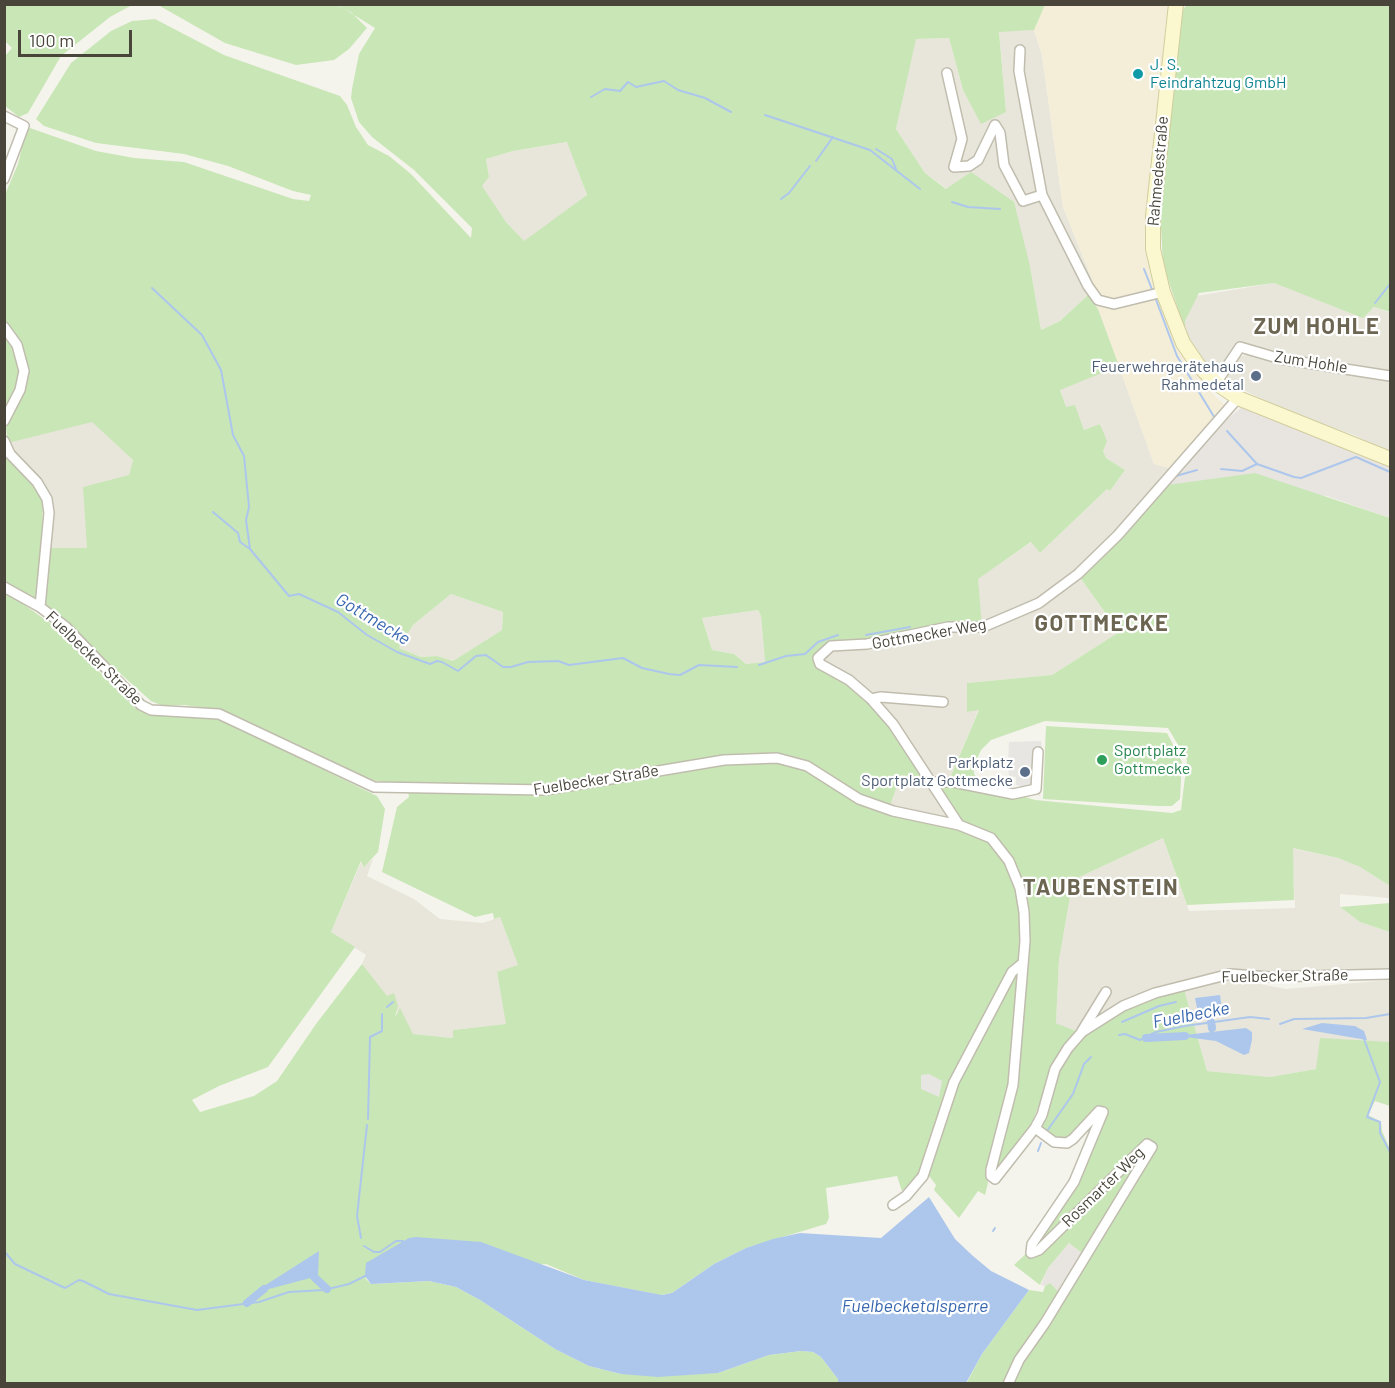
<!DOCTYPE html>
<html>
<head>
<meta charset="utf-8">
<style>
	body { margin:0 }
	#map { position:relative; width:1395px; height:1388px; overflow:hidden; background:#f5f4ec; font-family:Barlow,sans-serif }
	canvas { display:block }
	.frame { position:absolute; inset:0; border:6px solid #49453a; pointer-events:none }
	.scale { position:absolute; left:18px; top:30px; width:114px; height:27px; box-sizing:border-box; border:3px solid #49453a; border-top:0; padding-left:8px; font-size:18px; line-height:21px; white-space:nowrap; color:#49453a; -webkit-text-stroke:4px #fff; paint-order:stroke }
</style>
</head>
<body>
<div id="map">
<canvas width="1395" height="1388"></canvas>
<div class="frame"></div>
<div class="scale">100 m</div>
</div>
<script>
const c = document.querySelector('canvas').getContext('2d');
c.lineJoin = 'round';
function fill(path, color) {
  c.fillStyle = color;
  c.fill(path, 'evenodd');
}
function shape(rows) {
  const path = new Path2D();
  for (const r of rows) {
    path.moveTo(r[0], r[1]);
    for (let i = 2; i < r.length; i += 2) path.lineTo(r[i], r[i + 1]);
  }
  return path;
}
function stroke(path, color, width, dash) {
  c.strokeStyle = color;
  c.lineWidth = width;
  c.lineCap = dash ? 'butt' : 'round';
  c.setLineDash(dash || []);
  c.stroke(path);
}
function drawText(font, color, halo, rows, align = 'center') {
  c.font = font + ' Barlow,sans-serif';
  c.lineWidth = 4.5;
  c.setLineDash([]);
  c.textBaseline = 'middle';
  c.strokeStyle = halo;
  c.fillStyle = color;
  for (const [text, x, y, turn = 0] of rows) {
    c.save();
    c.translate(x, y);
    c.rotate((+turn || 0) * Math.PI / 180);
    c.textAlign = isNaN(turn) ? turn : align;
    if (halo) c.strokeText(text, 0, 0);
    c.fillText(text, 0, 0);
    c.restore();
  }
}
fill(shape([
	[1034,30,1042,55,1063,207,1092,279,1088,295,1060,321,1041,330,1030,266,947,189,925,173,896,129,915,39,949,38,963,90,1006,112,999,31],
	[568,142,587,196,524,242,506,222,481,186,489,177,486,159,513,151],
	[1274,283,1362,317,1375,307,1390,313,1390,374,1286,358,1238,342,1218,372,1214,371,1200,358,1185,329,1185,321,1196,296],
	[1252,354,1390,379,1390,453,1354,435,1291,413,1227,382,1226,378,1237,357],
	[1119,366,1154,464,1169,468,1115,532,1075,572,1038,600,982,625,977,579,1032,542,1040,553,1107,489,1110,491,1125,470,1106,458,1103,451,1101,424,1084,430,1075,406,1066,408,1060,389],
	[92,421,133,460,129,475,88,548,47,548,52,510,8,443],
	[1079,576,1119,632,1052,675,967,683,967,712,979,709,950,778,934,779,929,776,898,724,825,661,826,655,833,648,949,629,983,629],
	[451,594,503,612,502,630,453,661,437,656,421,657,399,648,413,625],
	[758,610,761,616,765,662,746,664,734,654,712,650,702,618],
	[901,775,925,780,947,813,948,820,890,806],
	[1163,838,1189,911,1295,908,1292,848,1338,858,1360,867,1390,886,1390,898,1340,894,1340,907,1360,922,1390,932,1390,968,1300,972,1225,971,1143,992,1112,1007,1076,1031,1056,1023,1059,960,1073,880],
	[373,859,367,876,414,899,440,919,483,923,500,917,519,967,497,973,507,1024,453,1030,453,1038,413,1034,362,964,366,955,331,932,362,860,364,866],
	[1233,979,1286,989,1390,980,1390,1042,1316,1069,1270,1077,1207,1071,1184,989]
]), '#e8e6da');
fill(shape([
	[1045,5,1174,5,1145,250,1159,299,1182,354,1212,393,1227,407,1169,468,1154,464,1098,309,1088,295,1092,279,1063,207,1042,55,1034,30]
]), '#f4eed9');
fill(shape([
	[1242,407,1390,467,1390,518,1327,496,1167,485,1221,424],
	[1069,1243,1083,1254,1060,1293,1050,1283,1045,1286,1041,1285,1048,1268]
]), '#e8e5e0');
fill(shape([
	[5,4,337,5,352,13,367,28,349,49,334,60,296,65,225,43,158,5,132,5,110,17,61,56,28,113,19,117,5,106,5,56,12,48,5,41],
	[1188,4,1390,5,1390,312,1374,307,1363,318,1274,283,1199,293,1185,321,1185,329,1163,265,1160,210,1183,9],
	[338,5,1045,5,1034,30,999,32,1006,112,981,124,963,90,949,38,916,39,896,129,925,173,946,189,971,172,1014,202,1030,266,1041,330,1060,321,1088,295,1098,309,1119,366,1060,390,1066,407,1075,405,1084,430,1100,424,1107,441,1103,451,1106,458,1125,470,1110,491,1107,489,1040,553,1031,542,978,579,982,625,864,642,835,643,816,655,882,715,925,780,901,775,890,806,987,838,1012,875,1019,908,1021,942,1010,1081,986,1174,988,1183,985,1195,978,1191,959,1218,934,1190,936,1185,930,1177,923,1172,902,1191,897,1176,826,1188,829,1218,826,1224,746,1248,714,1264,672,1293,661,1295,584,1280,546,1264,365,1278,371,1284,429,1281,456,1287,480,1300,555,1349,589,1366,621,1374,718,1373,769,1355,801,1351,813,1352,821,1357,838,1379,838,1383,5,1383,5,591,54,626,135,708,154,715,219,718,377,796,385,809,378,852,364,867,361,861,331,932,355,947,268,1067,219,1086,192,1100,200,1112,254,1096,277,1081,316,1024,362,964,387,996,394,993,398,1006,395,1017,400,1008,413,1034,453,1038,453,1030,506,1024,497,972,518,965,500,917,494,919,493,913,475,917,382,872,397,807,409,797,407,785,363,779,221,710,184,705,163,706,151,701,50,611,46,605,47,548,87,548,83,487,129,475,133,460,92,422,8,443,6,428,27,371,27,361,17,338,5,323,4,197,18,164,27,127,96,151,134,158,184,162,293,199,309,201,311,195,293,191,228,166,184,154,96,143,44,126,36,119,71,63,111,31,132,21,155,19,224,55,340,96,347,105,356,127,368,145,389,156,411,174,471,238,472,228,414,170,372,137,359,122,351,98,352,89,359,54,375,28],
	[567,142,587,195,524,241,506,222,482,186,489,177,486,159,513,151],
	[451,594,503,612,502,630,453,661,437,656,421,657,399,648,413,625],
	[758,610,761,616,765,662,746,664,734,654,712,650,702,618],
	[5,332,10,339,21,370,15,393,5,413],
	[4,451,37,487,43,498,41,586,39,596,33,600,5,583],
	[1255,473,1390,518,1390,886,1360,867,1338,858,1293,848,1294,900,1187,905,1163,838,1073,880,1059,960,1056,1023,1076,1031,1052,1068,1033,1121,1003,1164,995,1169,1016,1082,1024,891,991,835,962,821,939,789,952,785,1016,799,1019,795,1035,800,1172,813,1181,810,1187,760,1168,728,1045,721,991,740,981,750,974,766,974,774,978,779,973,782,950,778,979,710,967,712,967,683,1052,675,1119,632,1079,576,1167,485],
	[1046,726,1167,733,1182,762,1180,799,1172,806,1157,806,1043,799],
	[1390,903,1390,932,1360,922,1340,907],
	[1184,989,1207,1071,1270,1077,1316,1069,1320,1038,1390,1042,1390,1106,1375,1101,1368,1115,1381,1122,1382,1131,1390,1149,1390,1383,966,1384,982,1354,1029,1290,1043,1292,1045,1286,1050,1283,1060,1293,1083,1254,1069,1243,1048,1268,1040,1285,1014,1265,1037,1243,1057,1214,1105,1109,1099,1107,1067,1140,1055,1139,1041,1128,1061,1063,1077,1043,1107,1019,1135,1005]
]), '#c9e6b7');
fill(shape([
	[1041,741,1042,750,1040,796,1032,792,1032,788,1016,785,1016,777,1009,776,1008,767,1009,742],
	[929,1074,942,1081,939,1097,921,1089,921,1075]
]), '#e7e6e2');
fill(shape([
	[1220,995,1222,1009,1198,1013,1195,998],
	[1322,1023,1355,1026,1364,1031,1367,1040,1302,1029],
	[1246,1028,1252,1032,1252,1040,1249,1053,1244,1055,1216,1041,1185,1037,1185,1035],
	[929,1197,955,1239,973,1256,991,1271,1029,1290,982,1354,966,1383,838,1383,838,1379,821,1357,813,1352,801,1351,769,1355,718,1373,658,1377,621,1374,589,1366,555,1349,480,1300,456,1287,429,1281,371,1284,365,1276,366,1263,409,1238,416,1237,481,1242,584,1280,662,1295,672,1293,714,1264,746,1248,773,1239,800,1233,881,1238],
	[319,1251,318,1276,265,1290,264,1286]
]), '#adc7ec');
stroke(shape([
	[591,97,605,89,620,91,628,82,636,87,664,81,678,90,705,98,731,112],
	[765,115,870,150,920,189],
	[876,149,892,159,896,169],
	[816,161,833,137],
	[781,199,789,193,810,166],
	[952,202,968,207,1000,209],
	[1144,269,1153,292],
	[152,288,202,335,221,370,233,435,244,456,249,507,246,520,250,549,289,596,299,594,338,612,367,635,397,652,430,664,437,661,442,662,458,671,476,656,486,655,503,667,511,667,528,662,558,661,569,665,623,658,642,668,669,674,680,675,699,665,737,667],
	[1155,297,1177,356,1216,420],
	[1375,303,1390,284],
	[1227,431,1257,464,1294,477,1301,478,1356,457,1390,472],
	[1221,469,1242,471,1257,464],
	[1176,476,1197,470],
	[213,512,238,533,240,542,250,549],
	[866,635,910,627],
	[759,665,786,656,805,654,818,642,838,635],
	[387,1007,393,1002],
	[1122,1022,1159,1006,1176,1002],
	[1280,1024,1294,1019,1366,1018,1390,1014],
	[1119,1035,1125,1034,1140,1040,1156,1032,1185,1026,1250,1017,1269,1019],
	[1364,1039,1380,1082,1367,1117,1380,1122,1380,1133,1390,1152],
	[368,1119,370,1037,382,1031,382,1014],
	[1047,1131,1073,1094,1084,1064,1091,1057],
	[1038,1151,1041,1143],
	[993,1231,995,1228],
	[361,1238,357,1216,367,1125],
	[364,1246,374,1252,380,1252,396,1241,403,1241],
	[4,1251,15,1264,65,1288,79,1280,83,1281,109,1294,197,1310,259,1302,289,1292,324,1290,349,1284,365,1276]
]), '#adc7ec', 2);
stroke(shape([
	[1211,1022,1212,1028],
	[1146,1038,1185,1036],
	[314,1277,327,1289],
	[247,1303,264,1289]
]), '#adc7ec', 8);
const minor = shape([
	[1020,50,1019,71,1042,195,1088,286,1098,300,1114,304,1163,292],
	[947,73,962,139,954,167,969,166,978,160,995,125,1000,133,1004,165,1023,201,1042,195],
	[4,116,24,126,4,179],
	[4,327,17,345,24,371,20,390,4,421],
	[1216,383,1240,347,1281,359,1390,376],
	[4,441,10,454,37,482,47,499,49,513,40,607],
	[4,587,40,607,66,627,141,705,151,710,219,714,374,787,545,790,724,760,777,758,807,766,859,799,893,811,959,825,991,838,1009,861,1020,888,1024,912,1025,941,1013,1085,991,1170,991,1176,995,1179,1035,1128,1042,1115,1055,1069,1068,1048,1082,1032,1123,1006,1155,993,1230,974,1269,977,1390,974],
	[871,699,881,697,943,702],
	[930,782,953,782,1013,794,1036,789,1038,752],
	[959,825,893,724,871,699,849,680,820,664,818,658,831,646,867,644,948,627,983,627,1039,603,1078,574,1118,535,1238,398],
	[1082,1031,1106,992],
	[893,1205,906,1196,923,1176,954,1082,1012,972,1023,963],
	[1008,1384,1019,1360,1045,1323,1152,1147,1147,1144,1039,1250,1031,1253,1032,1244,1074,1182,1103,1112,1099,1111,1073,1139,1067,1143,1054,1142,1035,1128]
]);
const secondary = shape([
	[1176,4,1153,216,1153,249,1163,292,1183,343,1198,365,1216,383,1238,398,1390,459]
]);
stroke(minor, '#c0bdae', 12);
stroke(secondary, '#d1cd9e', 16);
stroke(minor, '#fff', 9);
stroke(secondary, '#fbf8cf', 14);
for (const [x, y, r, color] of [
	[1138,74,6,"#0f9aa8"],
	[1256,376,6,"#5c6f8a"],
	[1102,760,6,"#2e9e5b"],
	[1025,772,6,"#5c6f8a"]
]) {
  const dot = new Path2D();
  dot.arc(x, y, r, 0, 2 * Math.PI);
  c.fillStyle = color;
  c.fill(dot);
  stroke(dot, '#fff', 2);
}
drawText('16px', '#0d838f', '#fff', [
	["J. S.",1150,65],
	["Feindrahtzug GmbH",1150,83]
], 'left');
drawText('16px', '#49453a', '#fff', [
	["Rahmedestraße",1158,171,-85],
	["Zum Hohle",1311,362,9],
	["Gottmecker Weg",929,634,-10],
	["Fuelbecker Straße",94,658,44],
	["Fuelbecker Straße",596,780,-9],
	["Fuelbecker Straße",1285,976,-1],
	["Rosmarter Weg",1103,1187,-44]
]);
drawText('16px', '#4e5e75', '#fff', [
	["Feuerwehrgerätehaus",1244,367],
	["Rahmedetal",1244,385],
	["Parkplatz",1013,763],
	["Sportplatz Gottmecke",1013,781]
], 'right');
drawText('16px', '#27864d', '#fff', [
	["Sportplatz",1114,751],
	["Gottmecke",1114,769]
], 'left');
drawText('italic 18px', '#3968af', '#fff', [
	["Gottmecke",373,619,31],
	["Fuelbecke",1191,1015,-11],
	["Fuelbecketalsperre",915,1306]
]);
c.letterSpacing = '1.5px';
drawText('bold 22px', '#6b6551', '#fff', [
	["ZUM HOHLE",1317,327],
	["GOTTMECKE",1102,624],
	["TAUBENSTEIN",1101,888]
]);
c.letterSpacing = '0px';
</script>
</body>
</html>
